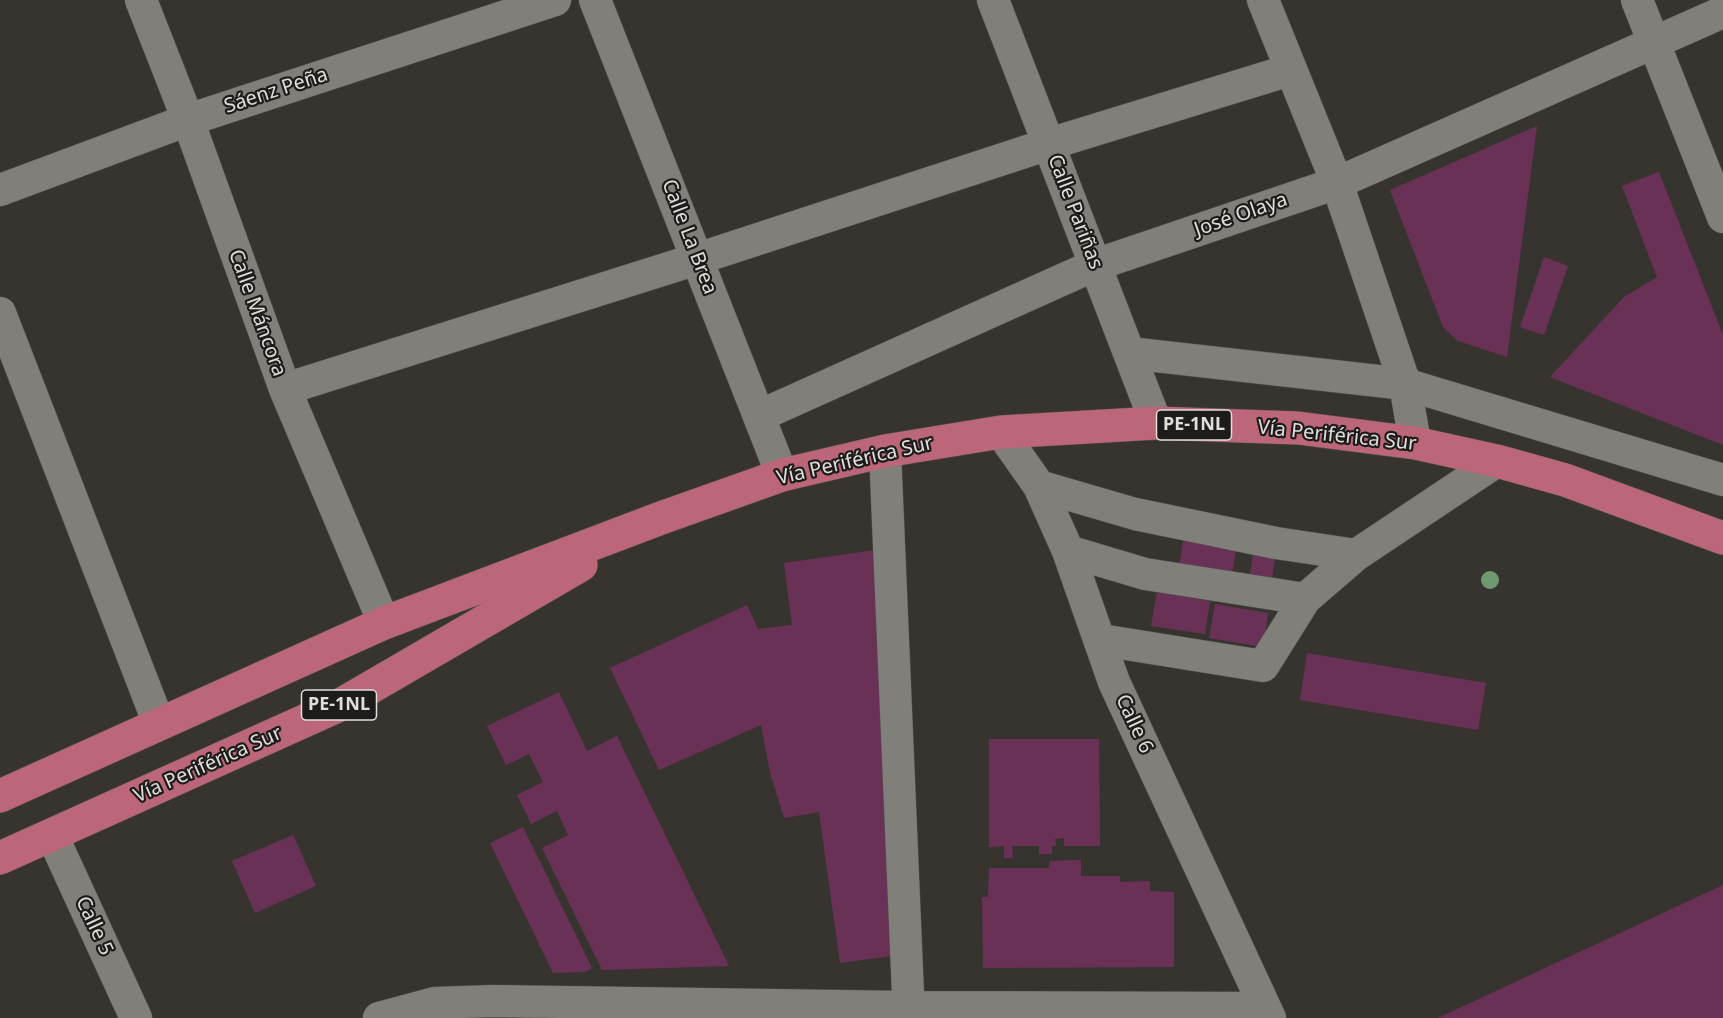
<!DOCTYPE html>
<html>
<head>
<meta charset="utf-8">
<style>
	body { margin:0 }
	canvas { display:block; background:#373430 }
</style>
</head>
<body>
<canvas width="1723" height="1018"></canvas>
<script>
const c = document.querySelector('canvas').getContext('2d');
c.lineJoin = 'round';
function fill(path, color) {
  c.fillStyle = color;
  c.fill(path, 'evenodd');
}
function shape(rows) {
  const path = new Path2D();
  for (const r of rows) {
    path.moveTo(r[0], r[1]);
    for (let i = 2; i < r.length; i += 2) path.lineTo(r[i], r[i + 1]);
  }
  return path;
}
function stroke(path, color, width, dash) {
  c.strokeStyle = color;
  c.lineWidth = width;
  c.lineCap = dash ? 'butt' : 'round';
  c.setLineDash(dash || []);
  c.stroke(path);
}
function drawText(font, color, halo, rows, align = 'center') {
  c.font = font + ' "Noto Sans",sans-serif';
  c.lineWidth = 4.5;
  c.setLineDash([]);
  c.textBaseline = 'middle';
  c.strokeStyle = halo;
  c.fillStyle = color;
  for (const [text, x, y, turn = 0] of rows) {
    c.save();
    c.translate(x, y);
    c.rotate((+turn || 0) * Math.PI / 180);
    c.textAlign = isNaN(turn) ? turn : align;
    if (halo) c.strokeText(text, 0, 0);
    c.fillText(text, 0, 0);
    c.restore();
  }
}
fill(shape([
	[1537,126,1507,357,1458,341,1443,327,1390,190],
	[1659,172,1723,335,1723,445,1550,377,1624,297,1657,277,1622,186],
	[1544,257,1568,266,1544,335,1520,327],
	[1184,536,1237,545,1232,574,1179,566],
	[876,550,900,955,840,963,819,812,784,818,770,772,761,725,659,770,610,668,747,605,758,629,792,625,784,563],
	[1253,555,1275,559,1272,578,1250,574],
	[1157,592,1210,601,1205,634,1151,626],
	[1215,604,1268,613,1263,647,1209,638],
	[1307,653,1486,683,1478,730,1300,700],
	[559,692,587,751,617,736,729,966,602,970,542,848,568,835,557,811,531,824,517,795,543,782,529,754,506,765,487,726],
	[989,739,1099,739,1100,846,1064,846,1064,838,1055,839,1056,846,1052,846,1052,854,1039,854,1039,846,1012,846,1013,858,1004,858,1004,846,989,847],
	[523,827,592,968,585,972,553,973,490,843],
	[293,835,316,886,255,913,232,861],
	[1081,860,1081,876,1120,876,1120,882,1150,881,1150,891,1174,892,1174,967,983,968,982,897,988,897,989,868,1049,868,1050,861],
	[1723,885,1723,1018,1438,1018]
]), '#6a3157');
const minor = shape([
	[141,0,188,120,285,389,384,623],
	[595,0,782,475],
	[993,0,1156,423],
	[1263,0,1337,183,1405,384,1415,443],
	[1637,0,1723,217],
	[0,190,188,120,555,0],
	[0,313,159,724],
	[1129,353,1405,384,1723,480],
	[285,389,697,259,1049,144,1290,70],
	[759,416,1095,265,1337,183,1723,12],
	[1001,432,1039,486,1068,551,1114,682,1270,1018],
	[885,451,909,1018],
	[1039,486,1135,514,1276,543,1356,555,1497,461],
	[1068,551,1145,574,1305,599,1356,555],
	[1101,640,1263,666,1305,599],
	[52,835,136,1018],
	[379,1018,435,1003,492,1001,908,1007,1265,1008]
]);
const highway = shape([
	[0,796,384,623,661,518,782,475,885,451,1001,432,1156,423,1298,428,1415,443,1497,461,1565,480,1723,538],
	[0,858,342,704,581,565]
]);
stroke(minor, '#54524f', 33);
stroke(highway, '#54524f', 34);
stroke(minor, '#817f79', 32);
stroke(highway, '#bc6679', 33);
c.fillStyle = '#6e9970';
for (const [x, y] of [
	[1490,580]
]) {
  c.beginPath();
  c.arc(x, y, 9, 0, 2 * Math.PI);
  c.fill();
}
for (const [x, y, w] of [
	[1194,425,75],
	[339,705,75]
]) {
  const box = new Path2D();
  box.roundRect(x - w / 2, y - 15, w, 30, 4.5);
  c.fillStyle = '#1d1c1a';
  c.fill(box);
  stroke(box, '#e0dedb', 1.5);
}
drawText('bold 18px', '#e0dedb', null, [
	["PE-1NL",1194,425],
	["PE-1NL",339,705]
]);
drawText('20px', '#e0dedb', '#1d1c1a', [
	["Sáenz Peña",276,91,-18],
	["Calle Pariñas",1075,212,69],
	["José Olaya",1241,215,-19],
	["Calle La Brea",689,237,69],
	["Calle Máncora",257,313,70],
	["Vía Periférica Sur",1337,436,6],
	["Vía Periférica Sur",855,461,-13],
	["Calle 6",1134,724,65],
	["Vía Periférica Sur",208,765,-24],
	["Calle 5",94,926,65]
]);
</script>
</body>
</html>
